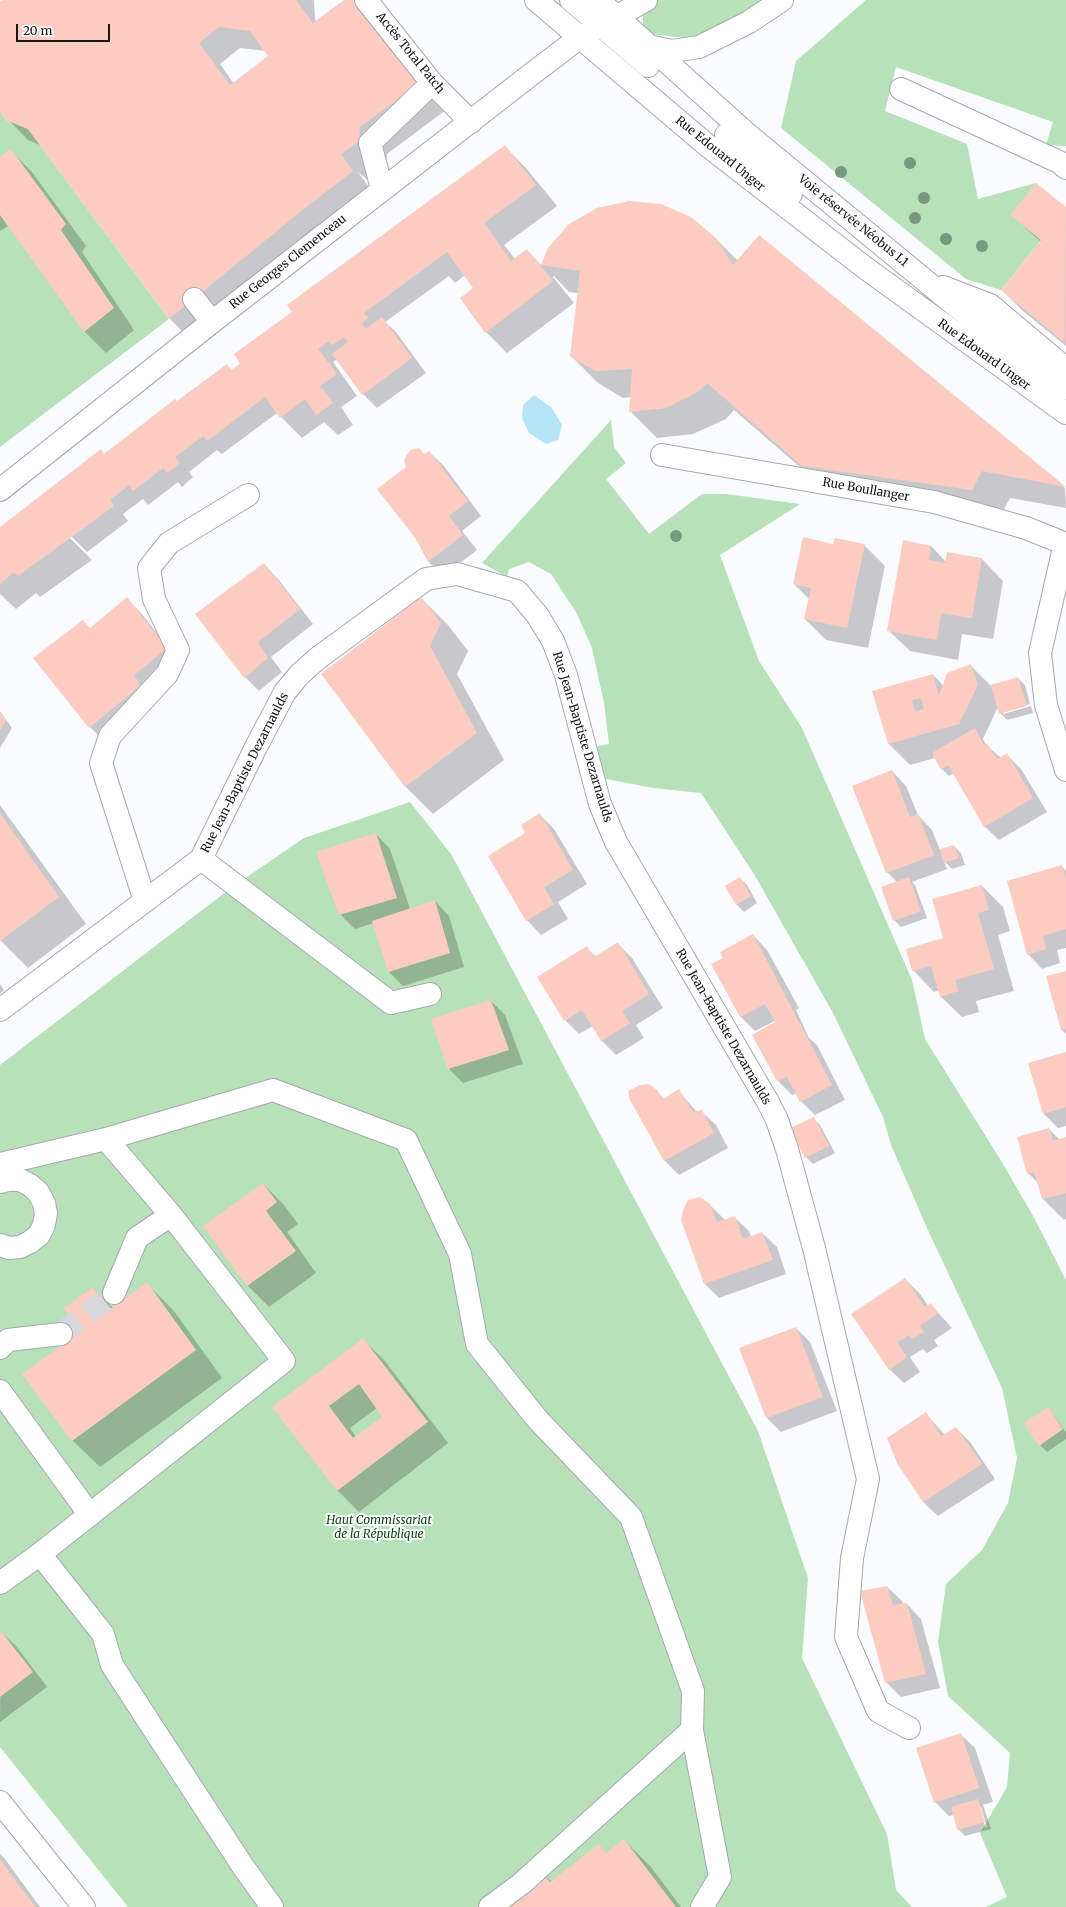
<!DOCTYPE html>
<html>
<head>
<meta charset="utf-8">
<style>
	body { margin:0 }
	#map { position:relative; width:1066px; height:1907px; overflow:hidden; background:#fafbff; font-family:Merriweather,serif }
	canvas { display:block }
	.scale { position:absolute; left:16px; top:24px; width:94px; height:18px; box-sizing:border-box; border:2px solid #141518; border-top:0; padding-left:5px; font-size:12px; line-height:14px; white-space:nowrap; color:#141518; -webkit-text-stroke:3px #fff; paint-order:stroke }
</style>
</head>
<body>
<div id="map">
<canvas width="1066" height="1907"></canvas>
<div class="scale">20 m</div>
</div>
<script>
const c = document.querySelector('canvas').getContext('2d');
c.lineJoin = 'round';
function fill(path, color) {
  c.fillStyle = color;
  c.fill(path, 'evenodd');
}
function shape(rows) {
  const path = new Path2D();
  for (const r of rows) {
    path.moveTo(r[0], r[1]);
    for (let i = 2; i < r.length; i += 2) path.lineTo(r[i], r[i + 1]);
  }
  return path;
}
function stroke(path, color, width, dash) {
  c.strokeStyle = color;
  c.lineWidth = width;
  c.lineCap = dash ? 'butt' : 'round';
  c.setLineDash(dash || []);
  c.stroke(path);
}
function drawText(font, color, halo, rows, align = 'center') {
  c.font = font + ' Merriweather,serif';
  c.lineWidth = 4;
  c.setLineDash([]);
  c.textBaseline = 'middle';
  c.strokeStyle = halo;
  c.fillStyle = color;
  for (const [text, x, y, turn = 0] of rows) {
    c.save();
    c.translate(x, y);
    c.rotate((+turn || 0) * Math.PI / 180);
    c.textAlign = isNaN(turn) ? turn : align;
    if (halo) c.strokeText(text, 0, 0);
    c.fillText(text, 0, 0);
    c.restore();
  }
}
fill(shape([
	[657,0,768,0,692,39,643,33,643,11],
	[866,0,1066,0,1066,146,1046,145,1053,122,896,67,885,111,967,144,978,199,1036,183,1011,215,1041,240,1001,290,966,279,781,128,796,61],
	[0,111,6,120,28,129,169,319,0,447],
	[611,420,614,447,626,463,606,479,649,534,702,494,726,494,800,504,720,555,759,661,802,728,912,980,925,1039,1000,1159,1032,1214,1066,1280,1066,1907,986,1907,1007,1897,980,1833,1007,1787,1010,1753,948,1696,938,1642,946,1584,982,1550,1008,1503,1017,1458,1002,1388,927,1228,891,1145,883,1117,833,1013,754,874,701,793,653,788,601,778,594,747,609,744,604,703,592,648,577,614,551,574,529,562,509,569,507,577,482,563],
	[410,802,451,854,758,1431,808,1578,802,1658,887,1834,896,1890,912,1907,128,1907,0,1747,0,1065,231,888,304,838]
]), '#b7e1b8');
fill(shape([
	[534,395,552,408,562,425,558,440,546,444,529,433,522,418,523,405]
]), '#b3e5f7');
fill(shape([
	[4,0,314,0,315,20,317,21,346,0,446,110,387,154,386,168,369,181,358,172,373,193,191,340,170,319,42,146,28,140,0,111,0,3],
	[240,48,266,51,272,62,234,84,220,64],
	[505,147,526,168,557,206,504,245,515,259,527,251,541,265,549,249,715,238,738,261,759,237,1065,488,1066,508,1010,498,1000,517,830,493,734,410,726,419,693,434,657,438,630,411,631,397,623,398,598,383,571,356,579,293,569,292,554,276,553,277,574,303,507,353,486,332,474,289,465,275,455,283,449,276,385,322,396,332,426,373,377,408,363,394,338,359,333,362,357,396,341,407,353,425,338,435,324,422,302,438,277,413,222,454,217,450,189,472,193,477,182,487,178,482,148,505,143,499,123,514,128,521,87,552,72,537,69,537,92,560,40,597,36,593,16,609,0,594,0,528,104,455,179,405,178,401,227,365,232,371,240,365,292,313],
	[11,151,32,172,86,246,82,252,134,330,106,353,85,332,9,225,0,231,0,159],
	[1036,184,1066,208,1066,346,1023,311,1002,290,1041,242,1012,215],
	[429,452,444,466,481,516,462,531,477,550,443,576,429,562,416,539,425,455],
	[834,545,864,545,885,566,868,648,826,640,805,619,809,599,794,584],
	[931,546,946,562,948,553,982,559,1003,581,993,639,962,634,958,660,910,651,888,630],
	[264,564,278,579,313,624,271,657,282,672,259,691,245,677],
	[421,598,448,625,468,651,457,674,504,760,433,814,406,787,323,674],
	[127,599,141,613,181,663,104,741,90,727,91,629],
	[970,665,991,686,1018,678,1025,685,1030,704,1003,711,1003,714,1031,706,1033,713,1007,720,1000,713,998,707,983,739,986,745,1001,758,1007,755,1021,769,1047,812,999,840,984,826,954,773,949,776,942,769,935,758,910,765,889,744,874,691,933,675,944,686],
	[0,711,12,728,0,748],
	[892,771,906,786,918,815,932,830,940,850,954,846,961,853,965,865,952,869,944,861,947,869,912,882,915,885,927,918,901,927,894,920,897,882,887,872],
	[0,805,86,924,28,968,0,940],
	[540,815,554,829,587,884,558,902,568,919,541,935,527,920,527,834],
	[376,834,390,849,410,909,435,901,449,916,464,967,403,986,389,972,374,923,355,929,340,914],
	[1062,866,1066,871,1066,948,1057,950,1060,963,1042,969,1028,954],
	[740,878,747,885,757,903,744,912,737,905,726,887],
	[982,886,1003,907,1010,931,998,935,1014,991,976,1001,979,1012,962,1017,940,996,939,990,934,992,913,970,944,939],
	[753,935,767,950,799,1008,796,1010,809,1038,817,1045,845,1100,815,1115,801,1101,797,1093,792,1095,778,1081,762,1051,776,1023,775,1021,755,1031,741,1017,713,965,724,958],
	[617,943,632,958,663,1008,636,1025,644,1038,616,1055,602,1041,593,1026,579,1034,565,1020,587,948,596,957],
	[1066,972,1066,1034,1062,1030],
	[0,984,4,990,0,994],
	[491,1001,505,1015,523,1064,463,1083,449,1069,432,1019],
	[1066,1053,1066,1126,1058,1128,1044,1114],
	[656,1091,664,1099,678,1091,697,1112,701,1111,716,1125,728,1148,679,1175,665,1161,631,1100],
	[813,1118,820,1125,835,1153,813,1164,806,1157],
	[1049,1129,1060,1140,1066,1138,1066,1219,1064,1220,1043,1199,1039,1184,1028,1173],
	[263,1184,284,1205,298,1224,287,1232,316,1273,269,1307,248,1286,205,1226],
	[710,1205,725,1220,734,1217,749,1231,751,1237,762,1233,777,1247,786,1274,719,1298,705,1284],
	[905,1279,920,1294,928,1306,930,1304,952,1328,934,1340,938,1346,927,1353,923,1349,910,1357,920,1372,904,1383,889,1369],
	[147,1284,174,1311,222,1378,100,1467,72,1440,93,1288,113,1308],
	[796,1328,810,1342,837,1411,781,1432,767,1418,740,1349],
	[362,1339,384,1360,448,1443,359,1512,338,1491,273,1407],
	[377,1408,383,1417,356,1437,350,1428],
	[1048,1408,1066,1432,1066,1439,1047,1452,1040,1445],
	[926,1414,945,1435,956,1428,970,1442,995,1479,938,1516,923,1502],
	[887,1587,902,1601,903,1605,907,1604,921,1619,940,1688,901,1697,886,1682],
	[1,1632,16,1646,47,1687,0,1722],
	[960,1734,975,1748,993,1802,983,1805,991,1829,965,1836,958,1829,954,1815,949,1816,935,1802],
	[979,1807,981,1807,987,1827,985,1827],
	[624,1840,651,1867,681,1907,513,1907,538,1868,552,1882,599,1846,606,1853],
	[0,1854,5,1859,40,1907,0,1907]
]), '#0003');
fill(shape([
	[3,0,296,0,313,23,344,0,359,0,420,83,360,127,359,141,341,154,353,171,305,208,169,319,28,129,6,120,0,112,0,2],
	[219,27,250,31,268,56,230,85,199,43],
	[505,145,536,185,484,223,511,261,527,249,553,281,485,333,460,298,473,288,447,252,364,313,368,318,362,323,366,329,382,317,412,358,362,395,332,354,348,342,344,337,332,345,329,341,318,349,337,374,320,386,333,403,316,415,305,399,280,418,265,397,207,441,203,436,175,457,180,463,167,473,163,468,133,491,129,485,110,500,114,506,18,576,14,572,0,584,0,527,101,449,104,454,175,399,186,413,177,401,227,364,231,370,240,364,234,354,292,312,287,305],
	[11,149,66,224,61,230,114,308,84,332,0,215,0,157],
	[1036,183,1066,207,1065,343,1001,290,1041,240,1010,215],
	[629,201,661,204,691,217,716,238,733,265,759,235,1066,487,982,471,972,490,802,466,707,383,698,392,666,408,629,412,632,369,595,371,570,356,580,271,541,265,548,248,569,224,597,208],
	[419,448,424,454,429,451,468,501,449,516,463,535,428,562,416,539,377,489,406,467,404,460,410,450],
	[803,537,833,544,835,538,865,544,847,628,804,619,811,588,793,584],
	[903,540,931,546,929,560,945,563,947,552,982,558,972,618,941,613,937,640,887,631],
	[264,563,300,609,258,642,268,658,244,678,195,614],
	[127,597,167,648,134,675,140,686,89,728,33,658,83,620,90,628],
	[421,597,441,623,430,646,477,733,405,787,321,674],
	[971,664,978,685,959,724,888,744,872,691,933,674,939,696,947,673],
	[921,698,924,709,915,712,912,700],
	[1018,677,1027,706,999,714,991,685],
	[0,712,6,720,0,730],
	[975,728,984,745,987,743,997,759,1007,753,1033,798,984,827,948,765,941,770,932,753],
	[892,770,910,817,918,814,934,855,886,873,852,786],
	[0,813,59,897,0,941],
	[540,813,573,870,544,887,554,904,526,921,488,856,525,833,521,825],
	[376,833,397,898,339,915,316,852],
	[954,845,959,858,944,863,940,849],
	[1062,865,1066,879,1066,929,1043,936,1046,949,1027,955,1007,881],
	[740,877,751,896,736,905,725,886],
	[909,877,921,911,893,921,881,887],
	[982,885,989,910,978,913,994,969,955,980,958,991,940,997,931,966,912,971,906,949,943,938,932,899],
	[435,900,450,953,388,972,372,921],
	[753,934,832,1085,800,1102,787,1077,777,1081,752,1035,775,1022,765,1004,740,1017,711,964,723,958,720,952],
	[618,942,649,994,622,1011,630,1023,601,1041,582,1010,564,1021,537,977,587,946,594,957],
	[1066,971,1066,1029,1061,1030,1046,976],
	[491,1000,509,1050,448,1069,431,1019],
	[1066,1052,1066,1107,1043,1114,1028,1063],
	[649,1084,657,1090,663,1099,679,1089,693,1112,702,1110,714,1133,664,1161,630,1100,628,1091,640,1085],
	[814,1117,829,1146,805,1158,790,1128],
	[1049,1128,1053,1141,1066,1137,1066,1193,1042,1199,1034,1172,1027,1174,1017,1137],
	[263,1183,277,1202,266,1211,296,1251,247,1286,203,1226],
	[700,1197,710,1204,717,1222,735,1216,743,1239,762,1232,773,1260,704,1284,681,1220,683,1210,688,1200],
	[905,1278,925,1307,931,1303,938,1313,920,1326,924,1332,912,1339,909,1335,897,1342,907,1357,889,1370,851,1314],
	[147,1282,196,1350,72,1441,22,1374,80,1332,64,1308,93,1287,109,1310],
	[796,1327,823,1397,766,1418,739,1348],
	[363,1338,428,1422,337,1491,272,1407],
	[359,1384,382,1417,353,1438,329,1406],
	[1048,1407,1063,1429,1039,1446,1024,1423],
	[926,1412,941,1436,956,1427,982,1464,923,1502,898,1465,887,1438],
	[887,1586,893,1605,907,1603,926,1674,885,1683,860,1591],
	[1,1631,33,1672,0,1697,0,1632],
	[961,1733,979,1788,934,1803,916,1748],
	[978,1799,985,1822,957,1830,951,1807],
	[624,1839,676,1907,512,1907,502,1894,538,1867,550,1882,599,1844,606,1853],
	[0,1859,23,1891,36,1907,0,1907]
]), '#fcccc0');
stroke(shape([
	[61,1334,114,1293]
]), '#d8d8dc', 22, [22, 11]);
const minor = shape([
	[366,0,432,83,471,122],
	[536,0,708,146,864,267,1066,413],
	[571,0,648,66],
	[598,0,747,134,950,301,1039,370,1066,388],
	[648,46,672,51,699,47,749,22,782,0],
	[901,89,1059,162,1066,168],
	[726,135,791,194],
	[382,189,370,143,432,83],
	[943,287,990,305,1066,369],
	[194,299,212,322],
	[662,455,934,502,1026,528,1066,544],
	[0,490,212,322,533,73,579,38,646,0],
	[1065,543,1040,653,1046,705,1066,770],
	[201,859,391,1003,430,994],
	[145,901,101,763,110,736,167,674,178,650,154,599,149,568,169,543,248,495],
	[0,1010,201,859,257,745,285,692,299,675,318,658,426,579,457,574,517,591,538,616,553,641,566,675,600,804,616,842,768,1102,777,1120,787,1149,814,1248,868,1479,852,1558,846,1637,878,1711,909,1728],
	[106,1139,171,1215,284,1361,40,1554,103,1634,112,1665,242,1865,272,1907],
	[0,1164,106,1139,273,1090,406,1140,460,1254,477,1344,538,1420,631,1517,693,1691,692,1730,521,1884,490,1907],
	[0,1182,8,1180,20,1180,30,1185,38,1192,44,1203,46,1213,44,1225,39,1235,30,1242,20,1247,9,1248,0,1245],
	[114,1293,137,1238,171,1215],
	[0,1348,8,1340,61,1334],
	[0,1391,90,1515],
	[0,1583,40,1554],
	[692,1730,720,1877,702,1907],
	[0,1802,84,1907]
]);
stroke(minor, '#a5a8b0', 24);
stroke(minor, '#fff', 22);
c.fillStyle = '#77997f';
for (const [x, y] of [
	[910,163],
	[841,172],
	[924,198],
	[915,218],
	[946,239],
	[982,246],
	[676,536]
]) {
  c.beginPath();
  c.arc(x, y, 6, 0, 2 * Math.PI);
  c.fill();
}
drawText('12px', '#141518', '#fff', [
	["Accès Total Patch",410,53,51],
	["Rue Edouard Unger",720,154,39],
	["Voie réservée Néobus L1",853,221,39],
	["Rue Georges Clemenceau",288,262,-38],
	["Rue Edouard Unger",984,355,36],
	["Rue Boullanger",866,490,10],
	["Rue Jean-Baptiste Dezarnaulds",582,737,73],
	["Rue Jean-Baptiste Dezarnaulds",245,773,-63],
	["Rue Jean-Baptiste Dezarnaulds",723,1027,60]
]);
drawText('italic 12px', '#0c4816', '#fff', [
	["Haut Commissariat",379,1521],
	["de la République",379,1535]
]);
</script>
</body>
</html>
